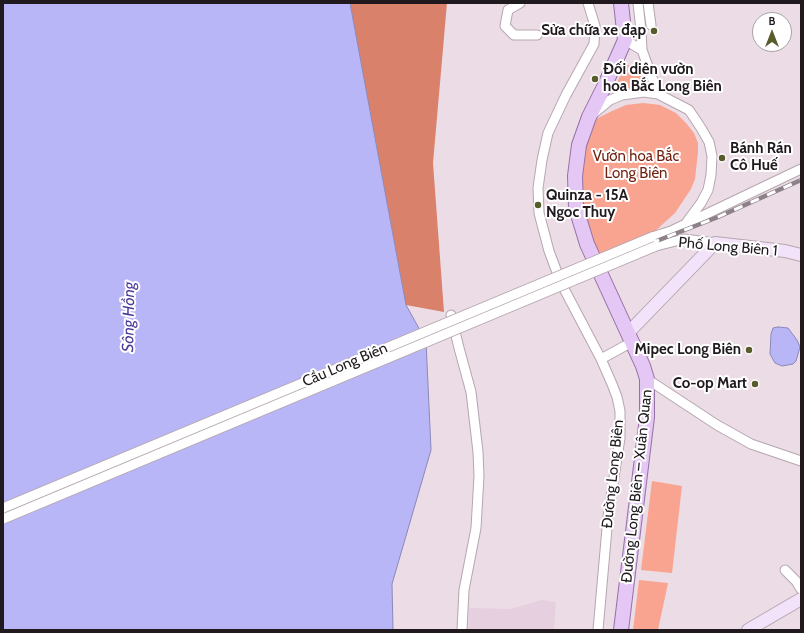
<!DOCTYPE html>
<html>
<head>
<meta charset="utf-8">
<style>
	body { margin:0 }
	#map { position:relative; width:804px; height:633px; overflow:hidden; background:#ecdce6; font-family:Cabin,sans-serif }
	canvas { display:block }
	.frame { position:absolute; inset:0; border:4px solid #201a1e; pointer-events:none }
	.north { position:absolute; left:752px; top:12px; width:40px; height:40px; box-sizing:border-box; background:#fff; border:1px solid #a6a3a5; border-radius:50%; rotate:0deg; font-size:11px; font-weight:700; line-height:16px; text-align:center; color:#201a1e }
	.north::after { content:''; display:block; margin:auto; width:14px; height:18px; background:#575c2a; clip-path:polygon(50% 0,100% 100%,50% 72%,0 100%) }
</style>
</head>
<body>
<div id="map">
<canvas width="804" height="633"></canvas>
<div class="frame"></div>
<div class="north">B</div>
</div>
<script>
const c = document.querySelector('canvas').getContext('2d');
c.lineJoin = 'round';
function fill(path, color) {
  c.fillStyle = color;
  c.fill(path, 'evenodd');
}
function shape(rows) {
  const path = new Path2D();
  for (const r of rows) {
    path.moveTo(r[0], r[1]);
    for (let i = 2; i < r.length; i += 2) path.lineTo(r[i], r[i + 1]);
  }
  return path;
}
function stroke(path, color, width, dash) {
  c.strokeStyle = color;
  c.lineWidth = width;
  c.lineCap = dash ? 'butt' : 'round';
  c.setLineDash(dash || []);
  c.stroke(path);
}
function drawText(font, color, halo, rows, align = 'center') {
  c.font = font + ' Cabin,sans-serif';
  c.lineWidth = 4;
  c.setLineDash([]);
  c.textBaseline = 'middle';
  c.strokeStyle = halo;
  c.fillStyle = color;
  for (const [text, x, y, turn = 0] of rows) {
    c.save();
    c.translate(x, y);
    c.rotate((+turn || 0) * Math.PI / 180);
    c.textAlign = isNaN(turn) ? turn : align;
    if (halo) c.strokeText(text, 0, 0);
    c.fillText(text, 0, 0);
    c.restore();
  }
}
fill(shape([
	[542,600,556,602,554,630,468,630,469,608,510,609]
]), '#e6cfde');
fill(shape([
	[625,65,633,65,644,81,642,86,616,91,615,87],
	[643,103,660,105,676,113,686,123,694,133,698,143,698,152,695,179,691,189,675,213,653,233,596,255,576,208,587,131,596,119,612,111,626,105],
	[652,481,682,486,672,573,641,570],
	[639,580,668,583,658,630,633,630]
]), '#f8a490');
fill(shape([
	[350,3,447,3,433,163,444,312,406,305]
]), '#da816c');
const water = shape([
	[3,3,350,3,406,305,426,341,431,450,392,584,393,630,3,630,3,3],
	[778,327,788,328,797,340,800,347,796,361,793,364,782,366,775,363,770,354,771,334,773,328,778,327]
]);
fill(water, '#b9b6f8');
stroke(water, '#8b87b7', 1);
const minor = shape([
	[520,3,508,10,505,26,514,35,537,35],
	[588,3,595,26,594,44,566,95,548,133,542,160,538,188,539,213,549,251,561,283,601,359,612,384,617,397,620,411,620,438,608,517,598,630],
	[638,3,641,30,642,50,658,94],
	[648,3,651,25],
	[625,40,642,50],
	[593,114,610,100,622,95,644,92,658,94,689,110,701,128,709,142,712,156,711,175,708,190,701,203,687,222],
	[652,237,671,231,801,169],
	[656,246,684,239,715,243],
	[451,315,459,348,471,392,478,452,479,476,476,528,464,590,462,630],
	[601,359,632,342],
	[647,379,717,425,751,444,801,461],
	[785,570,796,581,801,589]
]);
const secondary = shape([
	[628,333,715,243,785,251,801,255],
	[748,630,801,599]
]);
const primary = shape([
	[621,630,647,417,647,379,643,366,587,244,576,208,575,176,579,145,589,117,605,85,625,40,621,3]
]);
stroke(minor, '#b5a6af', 11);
stroke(secondary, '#b5a6af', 14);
stroke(primary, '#9572a6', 16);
stroke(minor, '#fff', 9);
stroke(secondary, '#f2e3fa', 12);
stroke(primary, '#e5c7f6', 14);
const rail = shape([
	[3,514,654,242,718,217,801,180]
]);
stroke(rail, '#8d8289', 4.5);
stroke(rail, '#fff', 3, [9]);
const minorBridge = shape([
	[3,508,652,237],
	[3,519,656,246]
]);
stroke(minorBridge, '#b5a6af', 11, []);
stroke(minorBridge, '#fff', 9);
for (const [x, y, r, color] of [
	[654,31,4,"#575c2a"],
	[595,79,4,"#575c2a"],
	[722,158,4,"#575c2a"],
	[538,205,4,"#575c2a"],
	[749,350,4,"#575c2a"],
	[755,384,4,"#575c2a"]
]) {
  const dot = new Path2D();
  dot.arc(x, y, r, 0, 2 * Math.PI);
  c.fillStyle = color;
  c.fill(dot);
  stroke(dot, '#fff', 1.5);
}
drawText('bold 15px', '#201a1e', '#fff', [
	["Sửa chữa xe đạp",646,31],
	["Đối diện vườn",603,70,"left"],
	["hoa Bắc Long Biên",603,87,"left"],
	["Bánh Rán",730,149,"left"],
	["Cô Huế",730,166,"left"],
	["Quinza - 15A",546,196,"left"],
	["Ngoc Thuy",546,213,"left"],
	["Mipec Long Biên",741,350],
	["Co-op Mart",747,384]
], 'right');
drawText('15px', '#701f0e', '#fff', [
	["Vườn hoa Bắc",636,157],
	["Long Biên",636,174]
]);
drawText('15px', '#201a1e', '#fff', [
	["Phố Long Biên 1",728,247,5],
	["Cầu Long Biên",345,365,-23],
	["Đường Long Biên",613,474,-84],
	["Đường Long Biên – Xuân Quan",637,486,-84]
]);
drawText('italic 16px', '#493996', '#fff', [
	["Sông Hồng",129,317,-89]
]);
</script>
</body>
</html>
